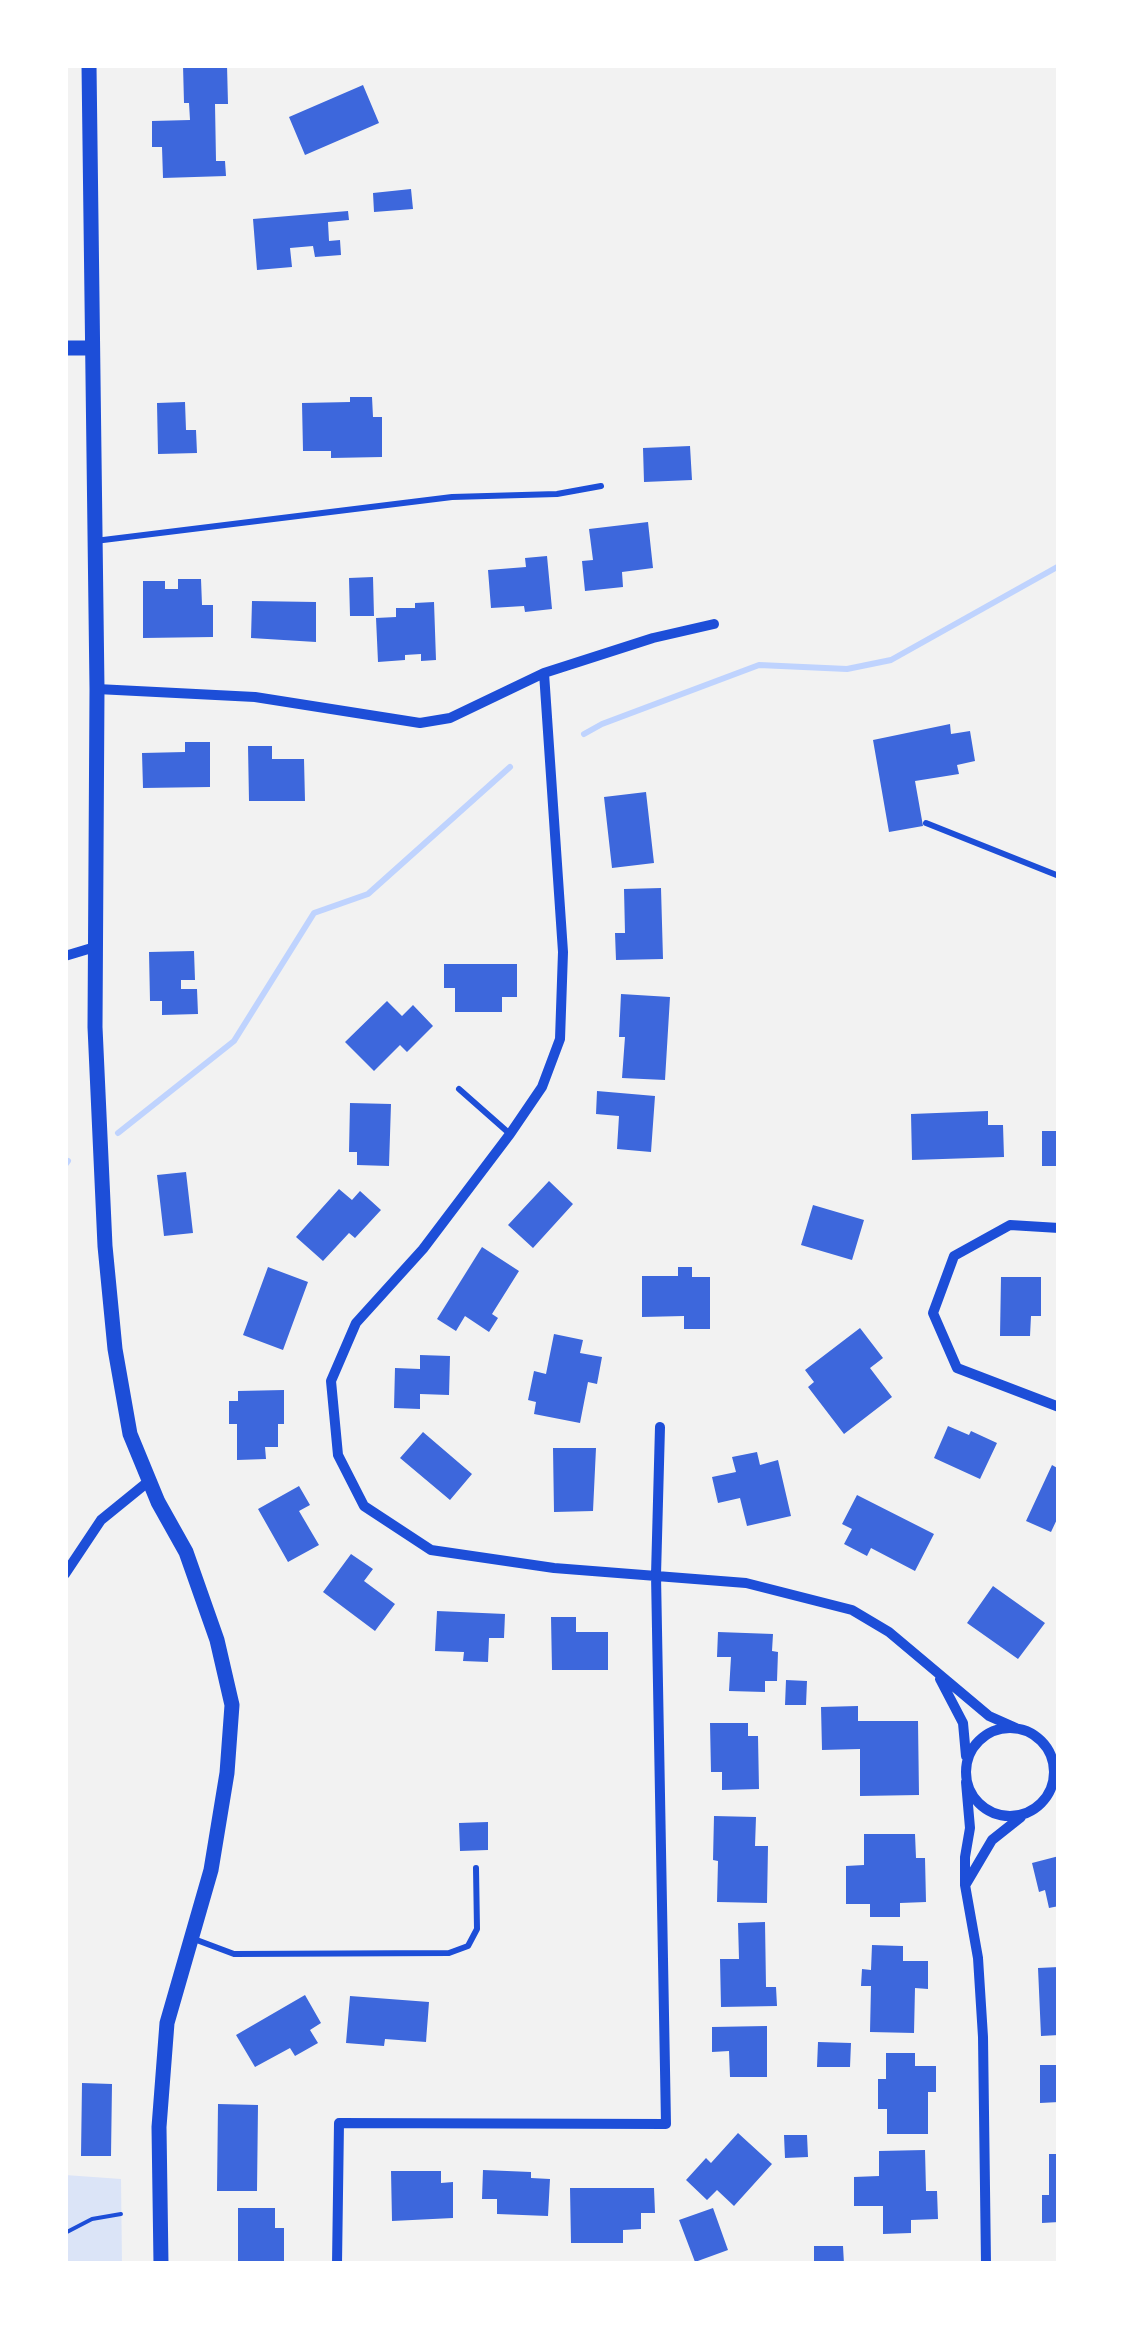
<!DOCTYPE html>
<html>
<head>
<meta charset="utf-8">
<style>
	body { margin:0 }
	#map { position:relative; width:1124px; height:2329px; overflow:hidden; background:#f2f2f2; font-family:Bitter,serif }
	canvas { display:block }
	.frame { position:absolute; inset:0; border:68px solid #fff; pointer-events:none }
</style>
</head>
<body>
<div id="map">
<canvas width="1124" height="2329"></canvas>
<div class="frame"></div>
</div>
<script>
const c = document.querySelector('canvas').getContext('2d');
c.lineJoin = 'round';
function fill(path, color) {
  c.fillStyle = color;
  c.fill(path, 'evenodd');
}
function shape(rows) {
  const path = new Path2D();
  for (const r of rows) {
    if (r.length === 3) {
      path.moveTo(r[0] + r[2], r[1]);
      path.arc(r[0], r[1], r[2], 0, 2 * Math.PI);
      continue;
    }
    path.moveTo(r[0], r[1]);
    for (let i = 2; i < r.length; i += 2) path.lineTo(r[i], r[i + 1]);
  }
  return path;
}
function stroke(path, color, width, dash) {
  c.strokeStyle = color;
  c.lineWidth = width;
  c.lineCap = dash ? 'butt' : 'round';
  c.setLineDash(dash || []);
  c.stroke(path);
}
fill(shape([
	[65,2175,121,2179,122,2264,65,2264]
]), '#dbe4f7');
stroke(shape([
	[584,734,602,724,759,665,847,669,891,660,1059,566],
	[118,1133,234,1041,314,913,368,894,510,767],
	[65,1165,68,1161]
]), '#bfd3fe', 6);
fill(shape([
	[183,65,227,65,228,104,215,104,216,161,225,161,226,176,163,178,162,147,152,147,152,121,190,120,189,103,184,103],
	[363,85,379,123,305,155,289,117],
	[411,189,413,209,374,212,373,193],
	[348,211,349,220,328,222,329,241,340,240,341,255,315,257,313,246,290,248,292,267,257,270,253,219],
	[350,397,372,397,373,417,382,417,382,457,331,458,331,451,303,451,302,403,350,402],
	[185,402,186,430,196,430,197,453,158,454,157,403],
	[690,446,692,480,644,482,643,448],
	[648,522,653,568,622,572,623,587,585,591,582,561,593,560,589,529],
	[547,556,552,609,525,612,524,606,491,608,488,570,526,567,525,558],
	[373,577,374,616,350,616,349,578],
	[178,579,201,579,202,605,213,605,213,637,143,638,143,581,165,581,165,589,178,589],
	[252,601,316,602,316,642,251,638],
	[434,602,436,660,421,661,421,654,405,655,405,660,378,662,376,618,396,617,396,608,415,608,415,603],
	[950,724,951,734,970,731,975,761,957,765,959,774,915,781,923,826,889,832,873,740],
	[185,742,210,742,210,787,143,788,142,753,185,752],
	[248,746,272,746,272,759,304,759,305,801,249,801],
	[646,792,654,863,612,868,604,797],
	[661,888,663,959,616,960,615,933,625,933,624,889],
	[194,951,195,980,181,980,181,989,197,989,198,1014,162,1015,162,1001,150,1001,149,952],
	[444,964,517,964,517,997,502,997,502,1012,455,1012,455,988,444,988],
	[621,994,670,997,665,1080,622,1078,625,1037,619,1037],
	[387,1001,402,1016,413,1005,433,1026,407,1052,400,1045,374,1071,345,1042],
	[597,1091,655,1096,651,1152,617,1149,619,1116,596,1114],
	[350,1103,391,1104,389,1166,357,1165,357,1152,349,1152],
	[988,1111,988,1125,1003,1125,1004,1157,912,1160,911,1114],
	[1042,1131,1059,1131,1059,1166,1042,1166],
	[186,1172,193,1233,164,1236,157,1175],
	[549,1181,573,1204,533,1248,508,1225],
	[339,1189,352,1200,360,1191,381,1210,355,1238,349,1233,323,1261,296,1237],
	[813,1205,864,1220,852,1260,801,1245],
	[482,1247,519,1271,492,1314,498,1318,489,1332,465,1316,456,1331,437,1319],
	[268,1267,308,1282,283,1350,243,1335],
	[678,1267,692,1267,692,1277,710,1277,710,1329,684,1329,684,1316,642,1317,642,1276,678,1276],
	[1001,1277,1041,1277,1041,1316,1031,1316,1030,1336,1000,1336],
	[860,1328,883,1358,870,1368,892,1397,844,1434,808,1387,814,1382,805,1370],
	[554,1334,583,1340,580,1353,602,1357,597,1384,588,1382,580,1423,534,1414,536,1402,528,1400,534,1371,546,1374],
	[420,1355,450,1356,449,1395,420,1394,420,1409,394,1408,395,1368,420,1369],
	[284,1390,284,1424,278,1424,278,1447,265,1447,266,1459,237,1460,237,1424,229,1424,229,1401,238,1401,238,1391],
	[948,1426,969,1435,971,1431,997,1443,980,1479,934,1458],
	[423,1432,472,1474,450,1500,400,1458],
	[553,1448,596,1448,593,1511,554,1512],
	[757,1452,760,1465,778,1460,791,1516,747,1526,740,1498,718,1503,712,1477,736,1472,732,1457],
	[1052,1465,1059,1469,1059,1515,1051,1532,1026,1521],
	[299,1486,310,1505,299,1511,319,1545,288,1562,258,1509],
	[857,1495,934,1534,915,1571,871,1548,867,1556,844,1544,852,1529,842,1524],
	[351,1554,373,1569,364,1581,395,1604,375,1631,323,1592],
	[993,1586,1045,1623,1018,1659,967,1623],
	[437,1611,505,1614,504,1638,489,1638,488,1662,463,1661,464,1652,435,1651],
	[551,1617,576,1617,576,1632,608,1632,608,1670,552,1670],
	[718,1632,773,1634,772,1651,778,1652,777,1681,765,1681,765,1692,729,1691,731,1657,717,1657],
	[786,1680,807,1681,806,1705,785,1705],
	[858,1706,858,1721,918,1721,919,1795,860,1796,860,1749,822,1750,821,1707],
	[710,1723,748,1723,748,1736,758,1736,759,1789,722,1790,722,1772,711,1772],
	[714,1816,756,1817,755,1846,768,1846,767,1903,717,1902,718,1861,713,1860],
	[488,1822,488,1850,460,1851,459,1823],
	[864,1834,915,1834,916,1858,925,1858,926,1902,900,1903,900,1917,870,1917,870,1904,846,1904,846,1866,864,1865],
	[1059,1856,1059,1906,1049,1908,1045,1890,1039,1892,1032,1863],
	[765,1922,766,1987,776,1987,777,2006,721,2007,720,1959,739,1959,738,1923],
	[872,1945,903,1946,903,1961,928,1961,928,1989,915,1988,914,2033,870,2032,871,1986,861,1986,862,1969,871,1970],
	[1059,1967,1059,2035,1041,2036,1038,1968],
	[305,1995,321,2023,310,2030,318,2043,295,2056,290,2048,255,2067,236,2035],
	[350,1996,429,2002,426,2042,385,2039,384,2046,346,2043],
	[767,2026,767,2077,730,2077,729,2051,712,2052,712,2027],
	[818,2042,851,2043,850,2067,817,2067],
	[886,2053,915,2053,915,2066,936,2066,936,2092,928,2092,928,2134,887,2134,887,2109,878,2109,878,2079,886,2079],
	[1040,2065,1059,2065,1059,2102,1040,2103],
	[82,2083,112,2084,111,2156,81,2156],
	[218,2104,258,2105,257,2191,217,2191],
	[738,2133,772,2164,734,2206,717,2190,707,2200,686,2180,706,2158,711,2163],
	[784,2135,807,2135,808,2157,785,2158],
	[925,2150,926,2191,937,2191,938,2219,911,2220,911,2233,883,2234,883,2206,854,2206,854,2177,879,2176,879,2151],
	[1049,2154,1059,2154,1059,2222,1042,2223,1042,2195,1049,2195],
	[483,2170,531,2172,531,2178,550,2179,548,2216,497,2214,497,2199,482,2199],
	[391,2171,441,2171,441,2183,453,2182,453,2218,392,2221],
	[570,2188,654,2188,655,2213,641,2213,641,2229,623,2230,623,2243,571,2243],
	[238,2208,275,2208,275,2228,284,2228,284,2264,238,2264],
	[713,2208,728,2250,695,2262,679,2220],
	[814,2246,843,2246,844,2264,814,2264]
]), '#3d67dc');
stroke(shape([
	[65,2233,92,2219,121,2214]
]), '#1d4ed8', 4);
stroke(shape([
	[95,541,452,497,557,494,601,486],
	[926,823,1059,876],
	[459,1089,510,1134],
	[194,1939,234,1954,449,1953,468,1946,477,1929,476,1868]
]), '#1d4ed8', 6);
stroke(shape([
	[544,673,563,952,560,1039,542,1087,510,1134,423,1249,356,1323,331,1381,338,1455,364,1506,431,1550,554,1568,746,1583,852,1610,889,1632,989,1716,1016,1728],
	[97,689,255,697,420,723,450,718,544,673,653,638,714,624],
	[65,956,95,947],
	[1059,1228,1010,1225,954,1256,933,1313,957,1368,1059,1407],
	[65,1574,101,1520,149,1481],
	[940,1679,963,1723,966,1756],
	[1010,1772,44],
	[966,1782,970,1828,965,1857,965,1885,978,1958,983,2037,986,2264],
	[966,1884,992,1840,1021,1817],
	[337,2264,339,2123,666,2124,656,1575,660,1427]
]), '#1d4ed8', 10);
stroke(shape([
	[89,65,97,689,95,1027,105,1246,115,1349,130,1434,158,1502,186,1552,217,1640,232,1705,227,1773,211,1870,167,2023,159,2127,161,2264],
	[65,348,90,348]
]), '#1d4ed8', 15);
</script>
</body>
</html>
